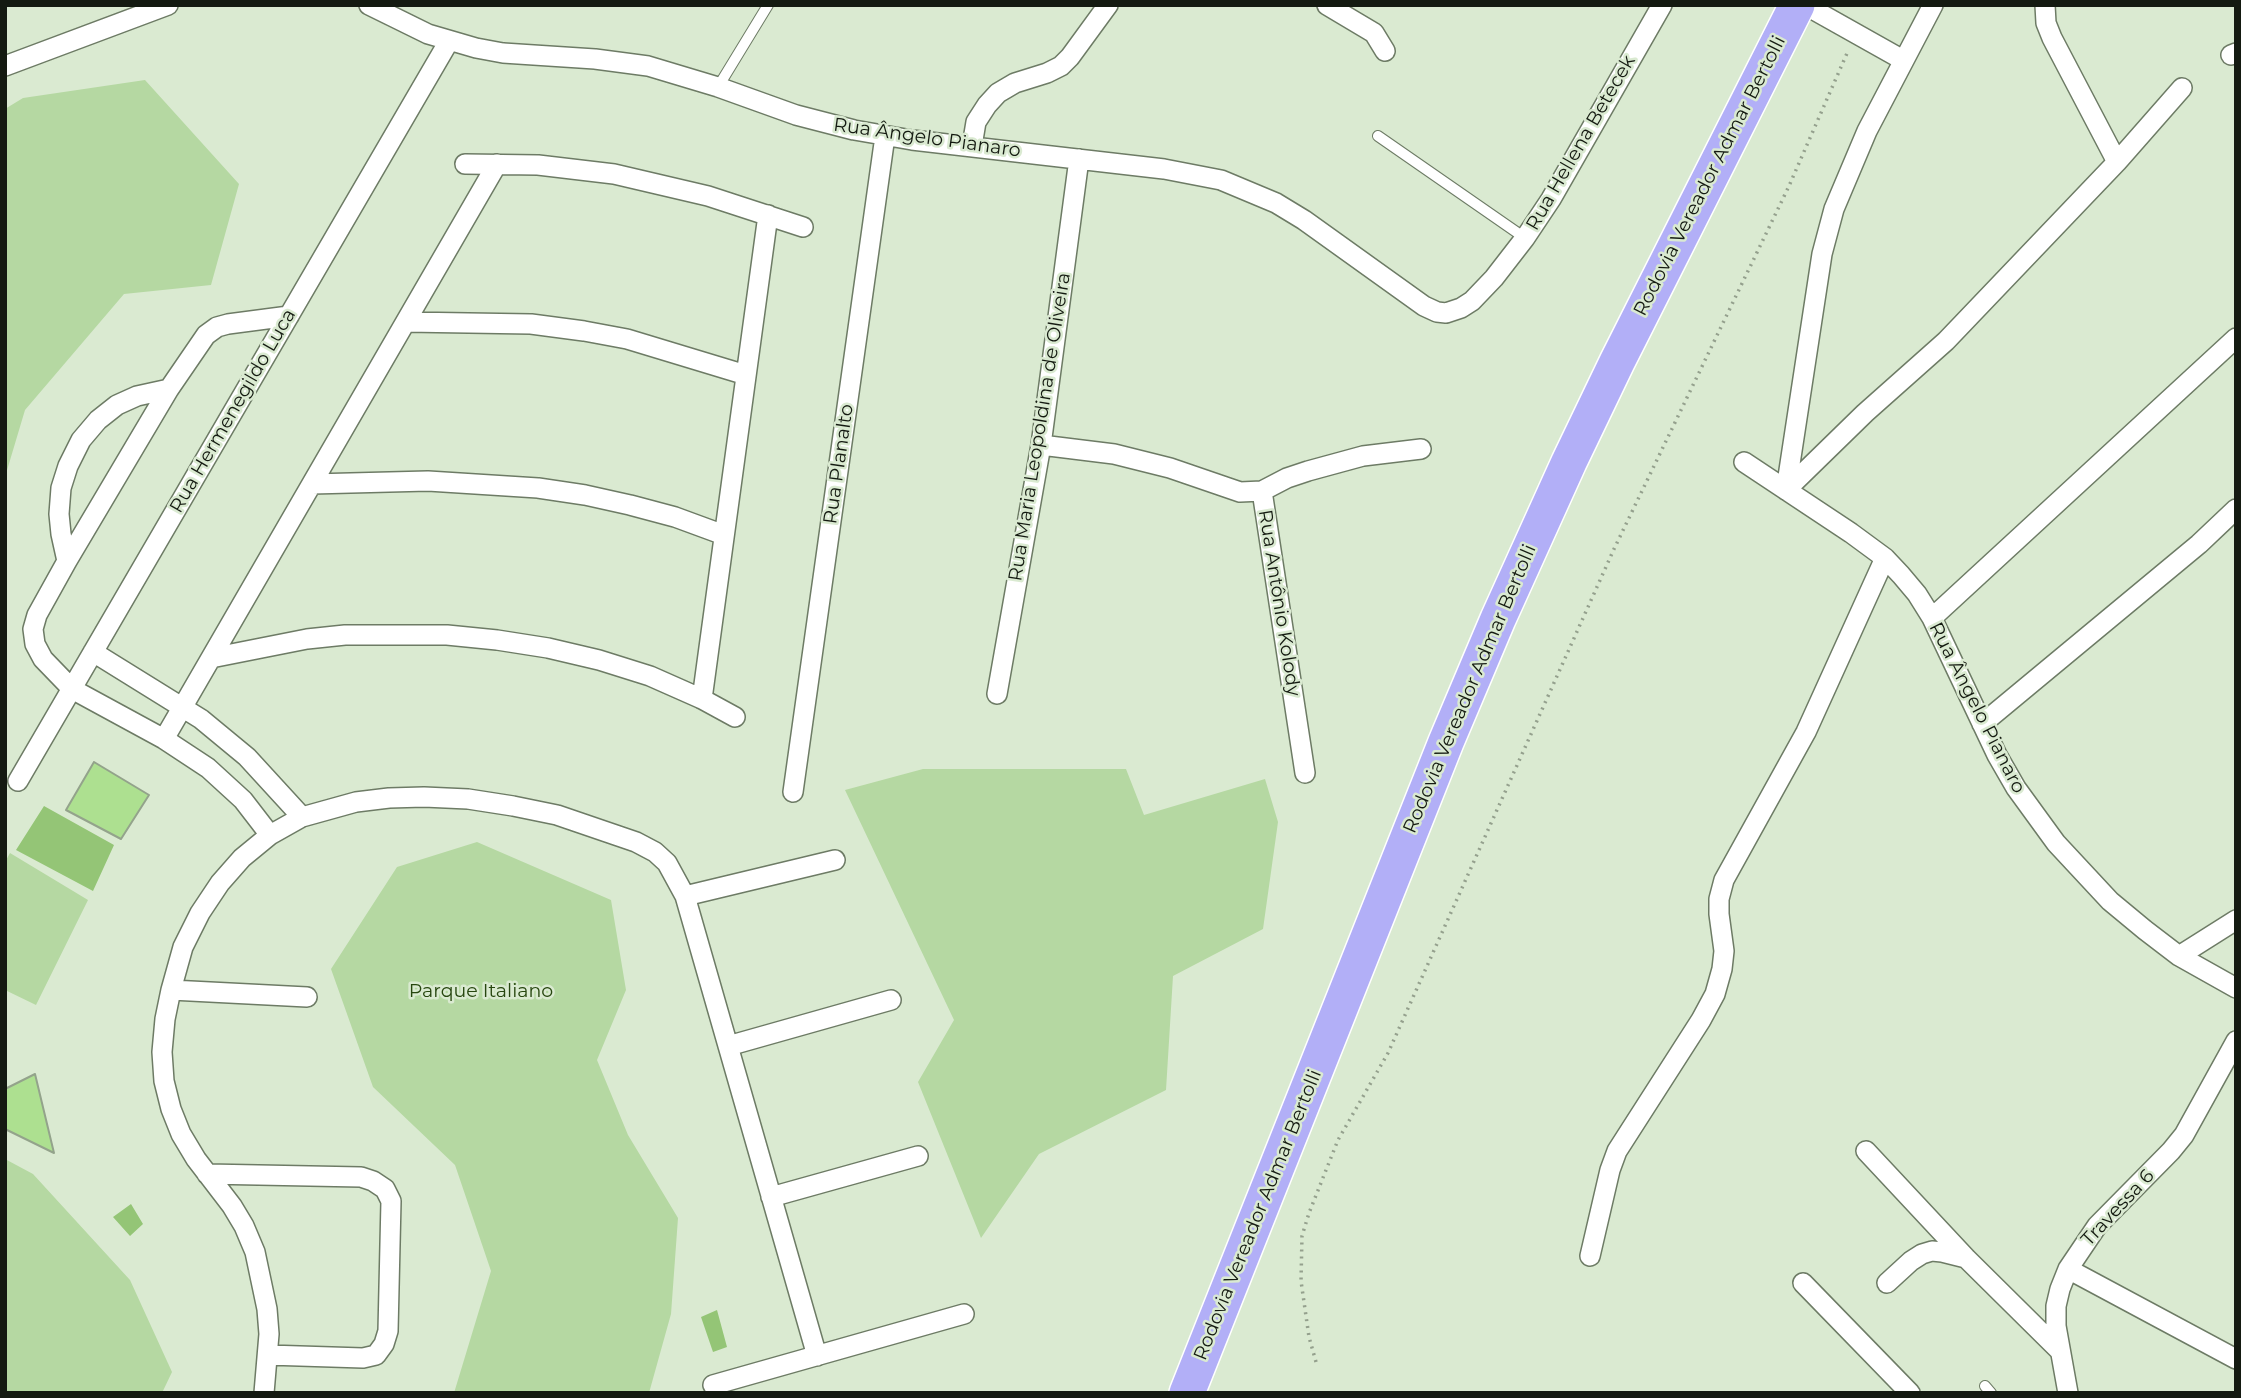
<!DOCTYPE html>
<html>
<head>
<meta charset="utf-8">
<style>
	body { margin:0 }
	#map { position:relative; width:2241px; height:1398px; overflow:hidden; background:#daead1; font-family:Montserrat,sans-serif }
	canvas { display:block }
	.frame { position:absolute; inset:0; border:7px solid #141a11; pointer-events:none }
</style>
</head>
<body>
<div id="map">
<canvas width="2241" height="1398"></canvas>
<div class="frame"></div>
</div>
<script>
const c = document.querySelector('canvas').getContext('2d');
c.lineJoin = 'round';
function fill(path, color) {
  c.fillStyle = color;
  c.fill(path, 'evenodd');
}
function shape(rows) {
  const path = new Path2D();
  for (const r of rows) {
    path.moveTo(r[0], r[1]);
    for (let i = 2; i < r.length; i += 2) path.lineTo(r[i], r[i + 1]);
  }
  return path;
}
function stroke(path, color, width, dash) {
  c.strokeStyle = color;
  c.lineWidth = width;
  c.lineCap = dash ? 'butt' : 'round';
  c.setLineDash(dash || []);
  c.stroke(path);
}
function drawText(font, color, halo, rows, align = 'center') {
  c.font = font + ' Montserrat,sans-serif';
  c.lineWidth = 5;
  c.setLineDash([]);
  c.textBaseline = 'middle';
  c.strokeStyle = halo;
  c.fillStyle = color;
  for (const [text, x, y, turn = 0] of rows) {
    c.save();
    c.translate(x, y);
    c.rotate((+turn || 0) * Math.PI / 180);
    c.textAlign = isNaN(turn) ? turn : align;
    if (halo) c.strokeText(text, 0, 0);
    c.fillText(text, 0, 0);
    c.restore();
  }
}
fill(shape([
	[145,80,239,184,211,285,124,294,25,410,5,477,5,109,23,98],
	[923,769,1126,769,1144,815,1265,779,1278,822,1263,929,1173,976,1166,1090,1039,1154,981,1238,918,1082,954,1020,845,790],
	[477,842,611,900,626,990,597,1060,628,1135,678,1218,671,1314,649,1393,454,1393,491,1271,455,1165,373,1087,331,969,397,867],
	[10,853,88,900,36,1005,5,990,5,862],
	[5,1159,33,1174,130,1280,172,1372,162,1393,5,1393]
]), '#b5d8a2');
fill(shape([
	[44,806,114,845,93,891,16,850],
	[131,1204,143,1224,130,1236,113,1217],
	[717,1310,727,1347,713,1352,701,1317]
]), '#94c576');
const building = shape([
	[94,762,149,795,121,839,66,810,94,762],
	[35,1074,54,1153,5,1129,5,1089,35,1074]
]);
fill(building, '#ade090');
stroke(building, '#93a38b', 2);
const lane = shape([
	[718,87,768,5],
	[1378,136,1525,238],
	[1985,1386,1991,1393]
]);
const street = shape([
	[369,5,428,34,476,48,503,53,595,59,648,66,718,87,796,115,854,130,912,140,1164,169,1221,180,1276,203,1304,220,1424,306,1437,312,1446,313,1461,308,1472,301,1494,278,1525,238,1551,199,1662,5],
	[1327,5,1374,33,1385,51],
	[1805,5,1903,60],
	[2045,5,2046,23,2052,38,2117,162],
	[2231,55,2236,53],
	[5,66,168,5],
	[972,146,976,122,987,105,998,93,1015,83,1047,73,1061,66,1070,57,1108,5],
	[465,164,538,165,614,174,708,196,803,227],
	[406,322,531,324,584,331,627,339,746,375],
	[1041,445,1114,454,1170,468,1240,492,1262,491,1305,773],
	[1744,462,1851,533,1885,558,1901,575,1917,594,1932,618,1997,755,2016,788,2056,843,2110,901,2145,930,2179,956,2236,988],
	[312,484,428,481,538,488,585,495,630,505,675,517,724,535],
	[1786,490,1865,413,1946,341,2117,162,2182,88],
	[1786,490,1822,254,1834,209,1867,131,1933,5],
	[1262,491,1287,478,1308,471,1363,456,1421,449],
	[67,561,61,534,59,514,61,488,68,466,81,440,98,420,117,405,137,396,169,389],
	[1932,618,2236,338],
	[93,652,201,719,247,757,302,817],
	[211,658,307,639,345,635,447,635,497,640,548,648,599,660,650,676,702,699,735,717],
	[997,694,1041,445,1079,159],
	[702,699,768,215],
	[1982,724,2199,544,2236,509],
	[164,739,497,164],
	[18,781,449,41],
	[793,792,885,136],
	[270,835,243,800,208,768,164,739,72,689,43,659,35,644,33,629,37,615,67,561,169,389,206,335,217,327,228,324,289,316],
	[685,896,835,860],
	[2179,956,2236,920],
	[171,990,307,997],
	[728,1046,891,1000],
	[1866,1151,1966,1258,2060,1351],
	[207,1174,361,1177,373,1181,385,1189,391,1201,388,1331,384,1344,376,1355,363,1358,268,1355],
	[771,1197,918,1156],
	[1590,1256,1610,1170,1617,1151,1701,1020,1715,994,1722,969,1724,951,1719,914,1719,899,1724,880,1806,732,1885,558],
	[2068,1269,2236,1359],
	[1803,1283,1910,1393],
	[1887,1283,1911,1261,1922,1254,1932,1251,1942,1252,1966,1258],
	[713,1385,964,1314],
	[264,1393,269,1334,267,1309,255,1252,244,1226,232,1206,196,1159,181,1134,171,1109,164,1081,162,1052,165,1019,171,990,183,947,200,913,220,883,242,858,270,835,302,817,356,802,389,798,424,797,468,799,513,806,557,815,636,842,655,852,667,863,685,896,817,1356],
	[2068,1393,2056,1326,2056,1306,2060,1289,2068,1269,2097,1226,2171,1151,2184,1135,2236,1041]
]);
const highway = shape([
	[1187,1393,1446,742,1498,619,1569,462,1617,362,1797,5]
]);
stroke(lane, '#6d7b65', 12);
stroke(street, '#6d7b65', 22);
stroke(highway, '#fff', 38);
stroke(shape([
	[1316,1362,1309,1337,1301,1281,1302,1236,1309,1213,1338,1140,1388,1053,1614,549,1789,186,1848,51]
]), '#94a08d', 3.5, [2, 5]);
stroke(lane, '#fff', 10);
stroke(street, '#fff', 19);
stroke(highway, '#b2aff7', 35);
drawText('19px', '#141a11', '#daead1', [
	["Rua Ângelo Pianaro",927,138,8],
	["Rua Hellena Betecek",1581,143,-60],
	["Rodovia Vereador Admar Bertolli",1710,176,-63],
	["Rua Hermenegildo Luca",233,411,-60],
	["Rua Maria Leopoldina de Oliveira",1040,427,-81],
	["Rua Planalto",839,464,-82],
	["Rua Antônio Kolody",1279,603,81],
	["Rodovia Vereador Admar Bertolli",1470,689,-67],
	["Rua Ângelo Pianaro",1977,708,63],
	["Travessa 6",2118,1208,-47],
	["Rodovia Vereador Admar Bertolli",1258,1215,-68]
]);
drawText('19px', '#27470f', '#daead1', [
	["Parque Italiano",481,991]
]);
</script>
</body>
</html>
